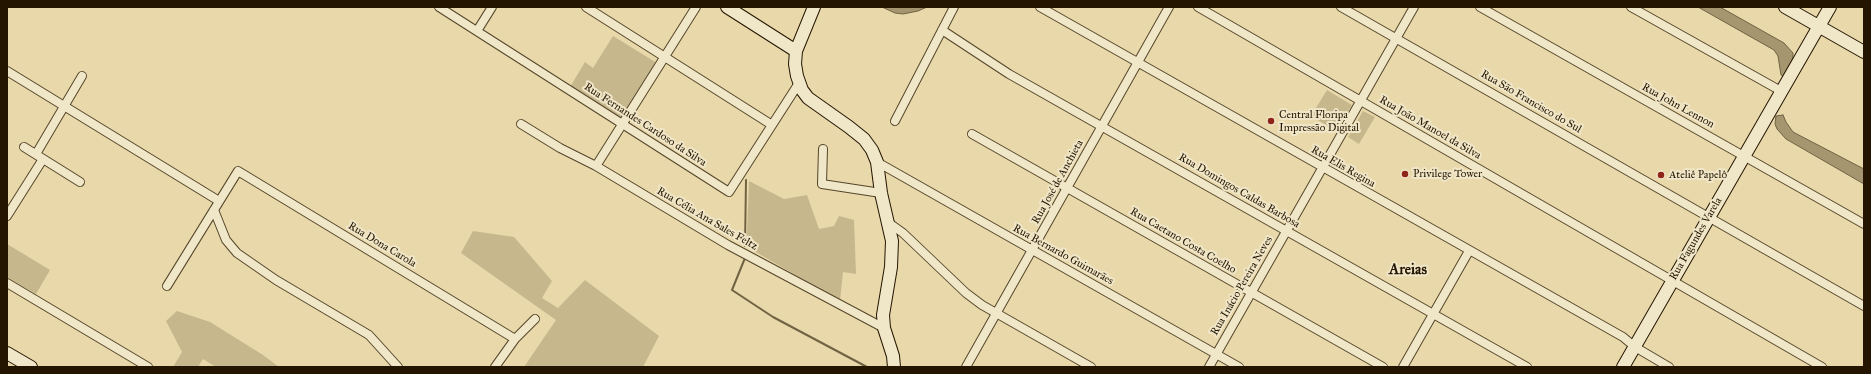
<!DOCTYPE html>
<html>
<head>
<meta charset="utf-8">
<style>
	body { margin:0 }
	#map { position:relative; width:1871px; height:374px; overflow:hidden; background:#e8d8aa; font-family:"IM FELL Great Primer",serif }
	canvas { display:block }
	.frame { position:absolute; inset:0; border:8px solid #241500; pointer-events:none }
</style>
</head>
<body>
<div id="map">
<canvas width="1871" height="374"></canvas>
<div class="frame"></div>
</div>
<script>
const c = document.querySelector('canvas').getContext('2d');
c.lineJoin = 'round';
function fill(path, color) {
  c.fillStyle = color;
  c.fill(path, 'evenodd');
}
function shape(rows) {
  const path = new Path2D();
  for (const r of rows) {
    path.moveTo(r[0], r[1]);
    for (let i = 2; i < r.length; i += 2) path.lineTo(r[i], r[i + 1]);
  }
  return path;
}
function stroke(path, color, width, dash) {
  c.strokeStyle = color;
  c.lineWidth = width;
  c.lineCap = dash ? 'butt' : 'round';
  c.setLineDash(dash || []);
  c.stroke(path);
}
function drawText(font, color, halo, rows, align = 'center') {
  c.font = font + ' "IM FELL Great Primer",serif';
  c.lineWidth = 4;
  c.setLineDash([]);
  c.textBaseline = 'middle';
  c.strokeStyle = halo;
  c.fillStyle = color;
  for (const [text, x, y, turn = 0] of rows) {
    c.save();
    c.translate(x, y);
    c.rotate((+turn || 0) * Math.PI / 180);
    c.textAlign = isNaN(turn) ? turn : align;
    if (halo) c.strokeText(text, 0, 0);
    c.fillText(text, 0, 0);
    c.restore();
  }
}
fill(shape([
	[613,36,657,63,622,119,570,87,585,62,593,68],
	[1327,90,1352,105,1336,131,1311,116],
	[1363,111,1375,117,1359,144,1348,137],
	[749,181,784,199,807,195,819,229,834,226,839,216,854,220,856,274,843,272,840,301,749,248,747,234],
	[473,231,514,237,552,281,542,298,558,308,585,280,659,336,643,367,524,367,556,320,461,253],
	[7,244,50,270,36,294,7,277],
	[177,311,210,322,263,355,279,367,216,367,203,359,198,367,173,367,182,352,166,321]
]), '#c7b78d');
const water = shape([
	[882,7,927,7,918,11,903,14,895,13,882,7],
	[1698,7,1720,7,1784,43,1793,53,1793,58,1783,76,1781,75,1778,56,1774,50,1698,7],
	[1783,115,1786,122,1793,132,1864,169,1864,184,1786,139,1777,129,1775,124,1776,116,1783,115]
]);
fill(water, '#a59670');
stroke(water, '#716243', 1);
stroke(shape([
	[745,246,746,180],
	[745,258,732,290,773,317,867,367]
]), '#716243', 2);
const street = shape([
	[439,7,729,192,799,83],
	[586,7,772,125],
	[1040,7,1623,337,1635,347,1669,367],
	[1198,7,1822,367],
	[1341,7,1864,306],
	[1480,7,1864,224],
	[1631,7,1781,91],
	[942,30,1009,74,1527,367],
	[477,31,492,7],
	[7,71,219,201],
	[895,121,954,7],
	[521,124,560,148,596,166,728,245,884,328],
	[972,134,1383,367],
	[24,147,80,182],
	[823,149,822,184,881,193],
	[36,154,82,76],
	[877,162,1239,367],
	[596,166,696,7],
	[214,210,226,240,237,253,276,280,369,335,398,367],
	[7,216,43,159],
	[889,223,903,233,966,293,982,305,1091,367],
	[7,283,148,367],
	[167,286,238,171,515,339],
	[495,367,515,339,535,319],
	[966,367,1169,7],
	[1209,367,1414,7],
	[1403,367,1469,251]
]);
const secondary = shape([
	[727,7,796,51],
	[814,7,796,51,795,64,797,76,802,90,808,98,849,127,864,139,872,150,877,162,881,193,892,241,891,267,883,315,884,328,893,356,894,367],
	[1785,7,1864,52],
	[7,353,31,367],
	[1623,367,1830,7]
]);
stroke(street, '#55462a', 10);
stroke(secondary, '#241500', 14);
stroke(street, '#f0e6c8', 8);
stroke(secondary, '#f0e6c8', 12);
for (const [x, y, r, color] of [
	[1271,121,4,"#8f2418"],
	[1405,174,4,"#8f2418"],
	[1661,175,4,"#8f2418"]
]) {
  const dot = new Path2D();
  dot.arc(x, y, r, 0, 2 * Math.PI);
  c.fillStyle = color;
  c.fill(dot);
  stroke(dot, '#f0e6c8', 1.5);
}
drawText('11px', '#241500', '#f0e6c8', [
	["Rua São Francisco do Sul",1531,102,30],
	["Rua John Lennon",1678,106,29],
	["Rua Fernandes Cardoso da Silva",645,125,33],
	["Rua João Manoel da Silva",1430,128,30],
	["Rua Elis Regina",1343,167,30],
	["Rua José de Anchieta",1058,182,-61],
	["Rua Domingos Caldas Barbosa",1239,191,30],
	["Rua Célia Ana Sales Feltz",707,219,30],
	["Rua Fagundes Varela",1696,239,-60],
	["Rua Caetano Costa Coelho",1183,241,30],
	["Rua Dona Carola",382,245,31],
	["Rua Bernardo Guimarães",1063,255,29],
	["Rua Inácio Pereira Neves",1242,286,-60]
]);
drawText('11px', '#241500', '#f0e6c8', [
	["Central Floripa",1279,115],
	["Impressão Digital",1279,128],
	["Privilege Tower",1413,174],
	["Ateliê Papelô",1669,175]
], 'left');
drawText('bold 15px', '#241500', '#f0e6c8', [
	["Areias",1408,270]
]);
</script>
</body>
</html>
